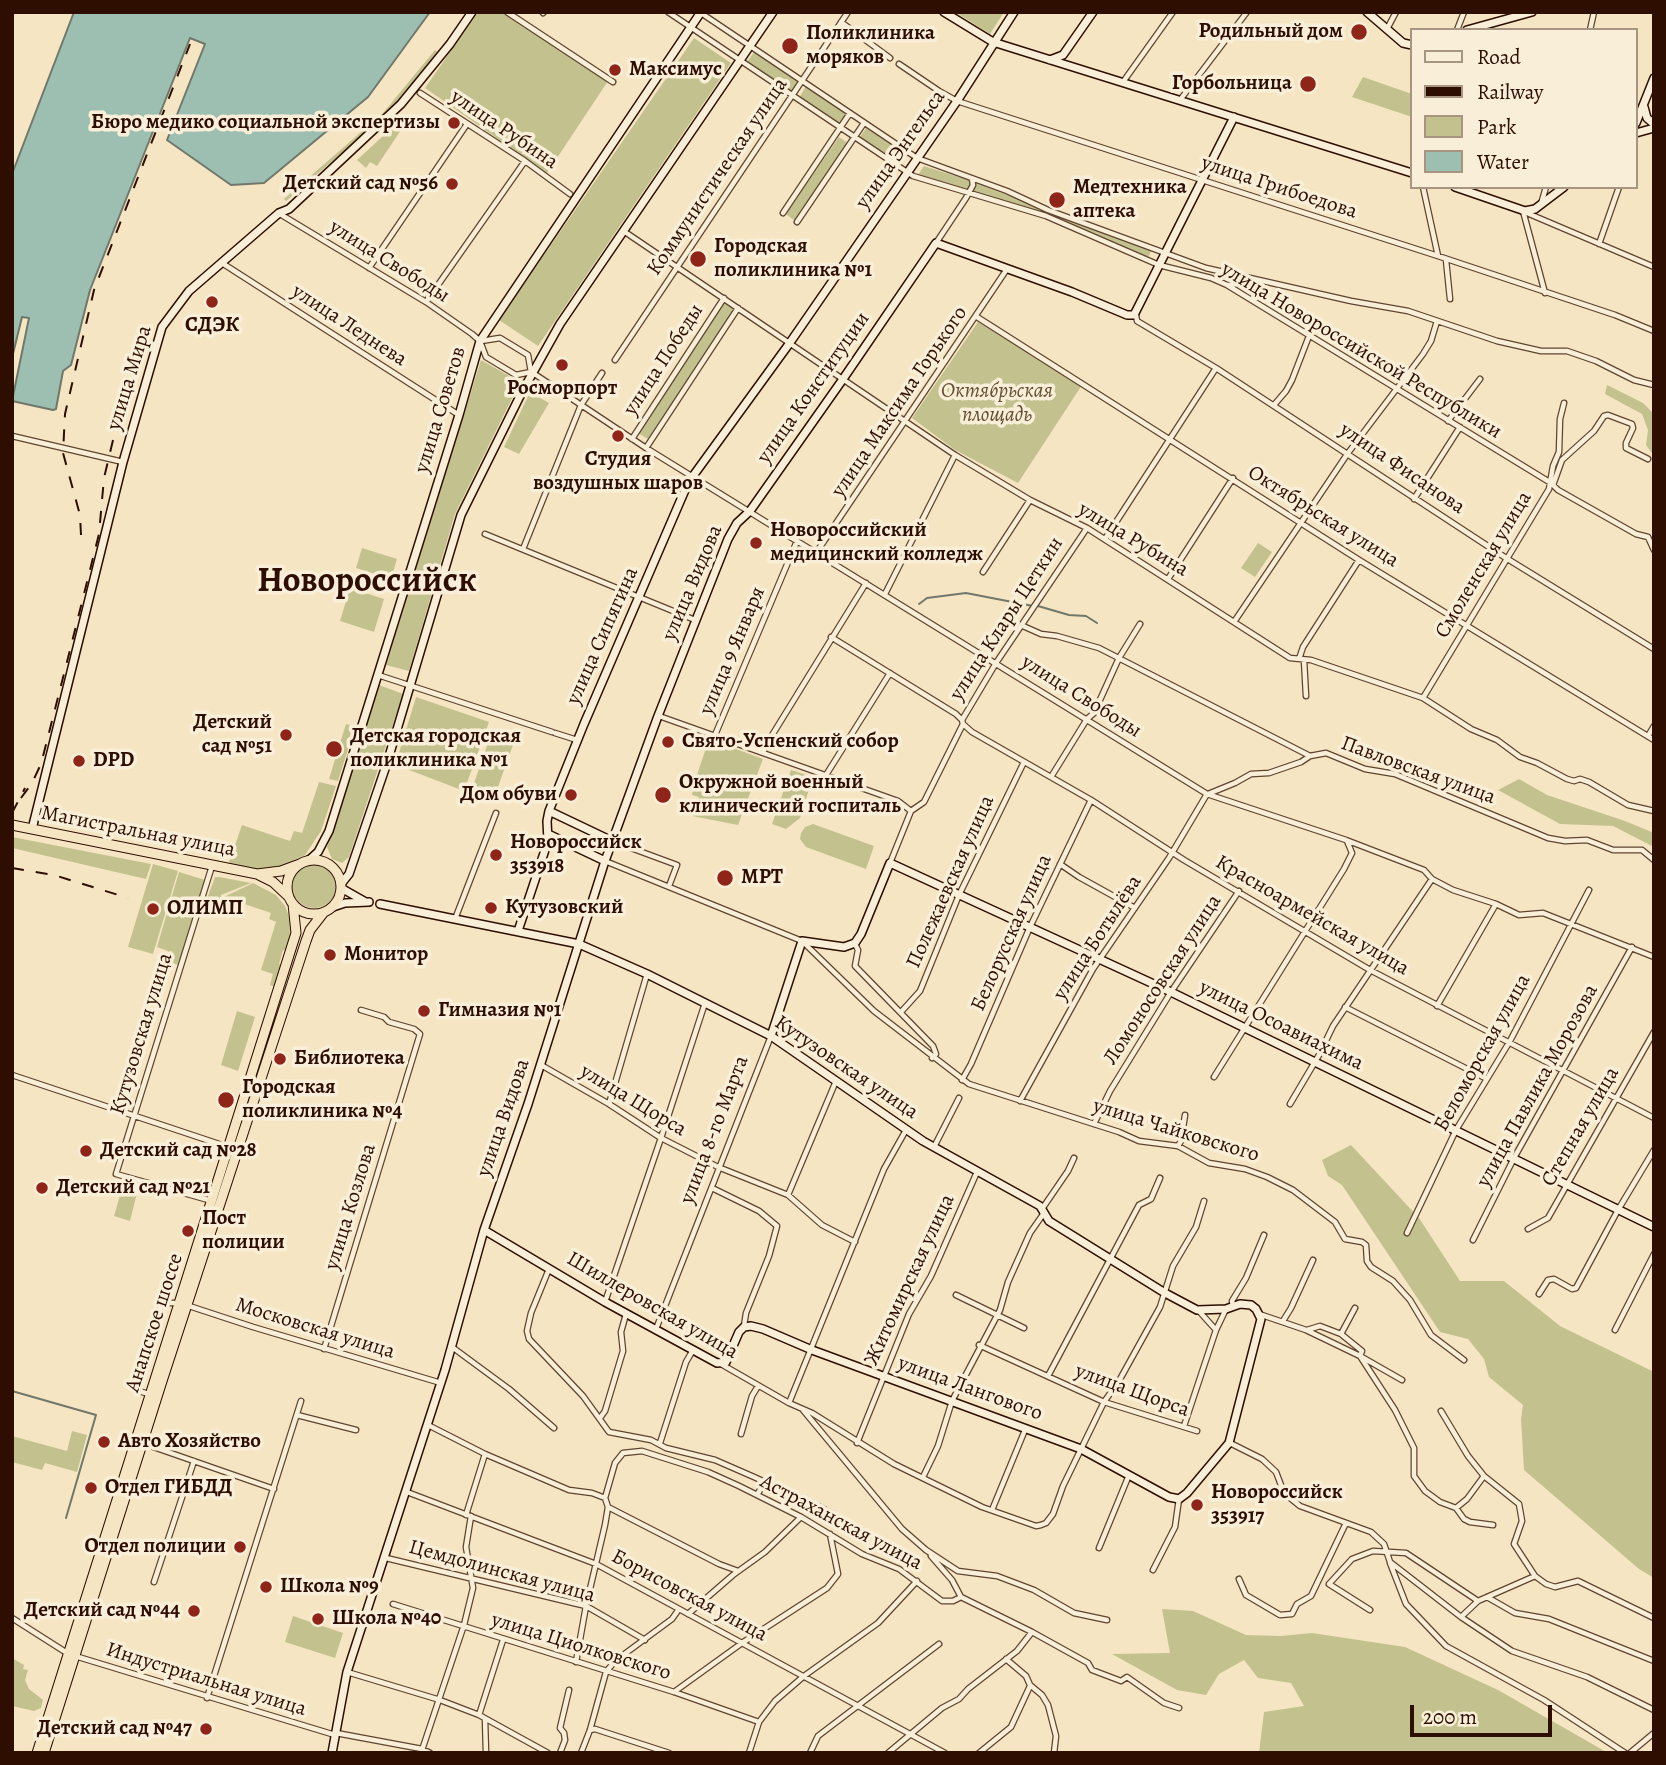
<!DOCTYPE html>
<html>
<head>
<meta charset="utf-8">
<style>
	body { margin:0 }
	#map { position:relative; width:1666px; height:1765px; overflow:hidden; background:#f6e5c2; font-family:Alegreya,serif }
	canvas { display:block }
	.frame { position:absolute; inset:0; border:14px solid #2d0e00; pointer-events:none }
	.legend { position:absolute; left:1410px; top:28px; width:228px; height:161px; box-sizing:border-box; background:#f9eed7; border:2px solid #a79481; margin:0; padding:9px 12px; list-style:none; font-size:21px; color:#2d0e00 }
	.legend li { display:flex; align-items:center; gap:14px; height:35px }
	.legend b { width:35px; border:2px solid #a79481 }
	.scale { position:absolute; left:1410px; top:1705px; width:142px; height:32px; box-sizing:border-box; border:4px solid #2d0e00; border-top:0; padding-left:9px; font-size:21px; line-height:24px; white-space:nowrap; color:#2d0e00; -webkit-text-stroke:5px #f9eed7; paint-order:stroke }
</style>
</head>
<body>
<div id="map">
<canvas width="1666" height="1765"></canvas>
<div class="frame"></div>
<ul class="legend">
<li><b style="height:9px;background:#f9eed7"></b>Road</li>
<li><b style="height:9px;background:#2d0e00"></b>Railway</li>
<li><b style="height:19px;background:#c3c28f"></b>Park</li>
<li><b style="height:19px;background:#9dbfb2"></b>Water</li>
</ul>
<div class="scale">200 m</div>
</div>
<script>
const c = document.querySelector('canvas').getContext('2d');
c.lineJoin = 'round';
function fill(path, color) {
  c.fillStyle = color;
  c.fill(path, 'evenodd');
}
function shape(rows) {
  const path = new Path2D();
  for (const r of rows) {
    if (r.length === 3) {
      path.moveTo(r[0] + r[2], r[1]);
      path.arc(r[0], r[1], r[2], 0, 2 * Math.PI);
      continue;
    }
    path.moveTo(r[0], r[1]);
    for (let i = 2; i < r.length; i += 2) path.lineTo(r[i], r[i + 1]);
  }
  return path;
}
function stroke(path, color, width, dash) {
  c.strokeStyle = color;
  c.lineWidth = width;
  c.lineCap = dash ? 'butt' : 'round';
  c.setLineDash(dash || []);
  c.stroke(path);
}
function drawText(font, color, halo, rows, align = 'center') {
  c.font = font + ' Alegreya,serif';
  c.lineWidth = 7;
  c.setLineDash([]);
  c.textBaseline = 'middle';
  c.strokeStyle = halo;
  c.fillStyle = color;
  for (const [text, x, y, turn = 0] of rows) {
    c.save();
    c.translate(x, y);
    c.rotate((+turn || 0) * Math.PI / 180);
    c.textAlign = isNaN(turn) ? turn : align;
    if (halo) c.strokeText(text, 0, 0);
    c.fillText(text, 0, 0);
    c.restore();
  }
}
fill(shape([
	[478,12,504,12,608,81,547,173,425,88],
	[955,12,1004,12,990,34],
	[694,38,731,63,538,346,499,320],
	[435,50,439,53,394,108,286,201,284,199,383,113],
	[754,52,799,82,792,92,747,62],
	[1363,77,1412,94,1412,117,1352,97],
	[806,86,847,113,840,125,799,98],
	[395,125,401,130,377,166,370,162,366,168,357,160],
	[866,128,905,154,899,163,860,137],
	[839,137,848,143,795,221,786,214],
	[924,166,971,181,967,192,918,175],
	[975,183,1044,209,1042,213,972,193],
	[1048,212,1151,251,1148,258,1047,215],
	[723,303,735,310,648,439,638,433],
	[978,322,1082,385,1018,483,955,450,912,418],
	[481,360,520,382,455,514,409,671,386,665],
	[1607,385,1643,403,1654,414,1654,456,1646,445,1648,430,1642,414,1605,394],
	[530,392,549,403,519,454,504,447],
	[1258,543,1272,552,1255,577,1241,568],
	[362,548,397,559,391,579,356,568],
	[350,588,384,599,374,632,340,621],
	[379,685,403,694,349,857,342,863,332,859,327,847],
	[416,697,489,722,464,791,404,768,407,756,399,753],
	[346,724,355,727,338,781,329,779],
	[490,737,513,745,494,798,472,789],
	[709,739,763,759,738,825,692,816,699,797,692,795,694,784],
	[791,770,813,777,800,818,786,829,772,824],
	[1519,779,1547,795,1625,821,1654,833,1654,847,1613,826,1560,824,1498,790],
	[319,782,336,786,321,831,305,855,283,866,268,870,254,870,228,865,242,825,290,841,294,831,302,833],
	[813,824,874,846,866,869,806,847,800,839,801,833,805,827],
	[12,837,151,864,146,879,12,848],
	[314,886,22],
	[153,864,178,871,153,954,128,947],
	[179,872,205,880,179,965,165,961,168,951,157,947],
	[215,877,219,877,251,883,221,895,218,907,205,904],
	[253,883,276,895,285,906,292,924,292,934,288,951,283,950,279,964,282,965,275,987,270,985,273,974,261,970,276,922,269,919,271,913,224,897],
	[237,1011,255,1017,238,1071,221,1065],
	[1351,1145,1419,1218,1460,1281,1504,1281,1560,1326,1654,1372,1654,1578,1639,1569,1524,1470,1521,1419,1523,1405,1489,1377,1484,1359,1468,1339,1440,1332,1342,1185,1328,1176,1322,1160],
	[123,1185,138,1189,130,1221,114,1216],
	[72,1431,87,1435,77,1472,45,1463,42,1470,12,1462,12,1436,67,1451],
	[1162,1609,1193,1611,1246,1635,1281,1636,1312,1633,1405,1647,1498,1690,1608,1753,1259,1753,1264,1712,1304,1706,1291,1683,1258,1678,1244,1660,1219,1674,1206,1695,1177,1690,1112,1654,1170,1653],
	[293,1616,343,1633,335,1658,285,1642],
	[12,1658,24,1665,23,1669,28,1670,25,1680,29,1689,43,1700,41,1708,34,1711,12,1706]
]), '#c3c28f');
const water = shape([
	[74,12,430,12,368,97,264,183,231,185,167,140,205,44,190,38,90,290,71,365,63,371,56,409,53,410,12,401,29,318,22,317,12,358,12,174,74,12]
]);
fill(water, '#9dbfb2');
stroke(water, '#70786b', 2);
stroke(shape([
	[919,604,927,598,966,593,1033,606],
	[1038,606,1069,615,1086,616,1097,623],
	[12,1391,96,1415,66,1518]
]), '#70786b', 2);
const street = shape([
	[507,12,613,82],
	[668,12,913,176,1046,216,1159,265,1211,278,1227,285,1551,483,1558,490,1636,534,1648,537,1654,550],
	[543,13,544,12],
	[701,13,917,158,1007,191,1048,210,1206,268,1351,301,1408,311,1497,341,1541,351,1567,351,1596,361,1634,380,1654,385],
	[841,22,890,58],
	[1387,29,1396,12],
	[1457,30,1464,12],
	[1590,30,1594,12],
	[899,64,939,91,957,101,1438,256,1615,315,1654,331],
	[1123,82,1173,12],
	[420,93,525,161,570,194],
	[1180,100,1247,12],
	[1423,187,1438,256],
	[1541,204,1546,187],
	[1523,211,1545,293],
	[783,213,850,113],
	[1527,213,1654,267],
	[280,214,426,302,472,334,480,341,486,357,516,375,531,372,536,375,646,448,1207,794,1346,840,1424,870,1432,879,1453,890,1496,904,1519,915,1543,913,1654,957],
	[797,222,864,123],
	[625,232,955,455,1030,500,1087,528,1290,658,1311,660,1423,698,1471,729,1497,740,1520,757,1537,763,1567,779,1574,781,1580,779,1589,782,1628,805,1654,811],
	[936,243,966,198,973,185,972,179],
	[1599,244,1619,187],
	[1446,260,1450,299],
	[222,263,459,415],
	[369,268,467,124],
	[1228,285,1238,284,1249,278],
	[426,302,525,161],
	[1136,315,1137,321,1216,368,1506,558,1654,649],
	[977,317,1359,560,1654,740],
	[481,341,500,338,528,355,531,372],
	[615,360,848,12],
	[1274,405,1286,391,1292,380,1309,336],
	[1448,421,1480,379],
	[12,436,123,462],
	[632,439,724,298],
	[646,448,738,308],
	[1553,485,1562,460,1594,431,1604,416,1608,415,1632,424,1633,428,1626,443,1626,448,1648,459],
	[1414,499,1460,427],
	[485,534,695,620],
	[1105,539,1216,368],
	[523,549,581,405,602,373],
	[816,553,1007,269],
	[983,572,1030,500],
	[1168,579,1233,478],
	[885,594,955,455],
	[1234,622,1348,453,1423,354,1431,341,1437,321],
	[1023,626,1041,634,1057,636,1099,648,1310,756,1326,753,1365,769,1395,774,1548,838,1565,841,1587,840,1613,850,1642,850,1654,860],
	[831,637,956,714,962,720],
	[1299,659,1303,647,1359,560],
	[1304,660,1306,696],
	[378,675,552,732],
	[1423,698,1549,489,1553,466,1559,452,1560,419,1564,403],
	[659,716,898,801,911,811],
	[963,724,972,732,1091,800,1184,860,1370,970,1654,1118],
	[555,733,577,740],
	[715,735,797,541],
	[1648,736,1654,726],
	[763,753,766,745,866,583],
	[826,775,890,673],
	[1051,777,1087,719,1094,713,1119,658,1140,624],
	[1208,794,1235,783,1251,774,1269,773,1301,762,1310,756],
	[612,841,677,865,669,886],
	[605,861,802,941,874,1011,969,1084,1119,1132,1139,1141,1178,1146,1209,1163,1245,1169,1267,1177,1293,1190,1335,1222,1345,1239,1362,1242,1366,1245,1367,1261,1371,1267,1393,1281,1410,1300,1431,1335,1464,1360],
	[890,863,911,811,924,802,963,724,962,720,996,663,1087,528],
	[1060,864,1079,877,1135,908],
	[212,866,116,1174,212,1201],
	[455,919,496,813],
	[855,944,858,950,855,966,933,1046,936,1054,932,1058],
	[1437,1006,1496,904],
	[1345,1007,1487,1079],
	[901,1012,920,991,959,895,1024,762],
	[541,1065,609,1104,661,1138,718,1167,788,1195,822,1225,855,1242],
	[12,1075,219,1144],
	[1214,1077,1344,869,1352,853,1347,841],
	[962,1080,971,1064,1030,927,1091,800],
	[1020,1101,1093,969,1169,858,1207,794],
	[609,1104,647,974],
	[1290,1104,1319,1055,1333,1026,1432,879],
	[1094,1124,1110,1091,1171,992,1239,891],
	[1178,1146,1181,1141,1185,1115],
	[934,1147,959,1098],
	[712,1188,759,1211,777,1226,769,1256,746,1313,744,1326],
	[788,1195,836,1081],
	[1042,1209,1068,1171,1074,1158],
	[1528,1229,1548,1218,1654,1032],
	[1407,1233,1456,1130,1510,1041,1589,890],
	[1473,1240,1514,1158,1632,947],
	[549,1269,531,1313,527,1331,529,1339,583,1396,609,1432,651,1440,666,1448,715,1460,754,1477,822,1508,836,1516,862,1540],
	[1539,1294,1548,1280,1554,1279,1572,1289,1576,1288,1618,1210,1654,1150],
	[956,1295,1024,1328],
	[605,1302,661,1138,705,1003],
	[1233,1306,1232,1301,1246,1278,1264,1235],
	[1198,1310,1216,1330],
	[1259,1314,1306,1330,1360,1356,1395,1410,1414,1448,1414,1476,1425,1491,1440,1502,1456,1508,1464,1519,1470,1522,1493,1525],
	[1283,1321,1291,1308,1313,1260],
	[656,1329,771,1036],
	[1307,1330,1320,1326,1341,1334,1362,1351,1360,1356,1402,1380],
	[1615,1330,1654,1254],
	[1341,1334,1355,1308],
	[979,1345,1104,1402,1197,1431],
	[452,1347,509,1389,554,1428],
	[324,1349,420,1034,414,1029,389,1022,384,1017,361,1010],
	[721,1364,789,1403,812,1413,894,1464,982,1507,1036,1526,1041,1525,1046,1523,1053,1514,1063,1486,1104,1402,1119,1381,1160,1307,1173,1266,1196,1227,1204,1201],
	[1048,1376,1139,1205,1151,1199,1160,1178],
	[149,1394,135,1390,162,1303,180,1303,253,1327,441,1383],
	[789,1403,884,1169,906,1130],
	[803,1410,902,1529,926,1550,958,1571,997,1576,1034,1590,1074,1613,1107,1620],
	[1441,1411,1468,1456,1484,1476,1519,1504,1522,1521,1514,1544,1535,1576,1546,1584,1555,1587,1578,1581,1654,1618],
	[297,1415,356,1430],
	[600,1418,605,1411,623,1351,621,1332,626,1314],
	[428,1425,485,1454,569,1490,592,1493,605,1498],
	[1184,1426,1216,1330,1226,1309],
	[741,1434,752,1396,758,1386],
	[142,1443,274,1489],
	[660,1443,686,1362,693,1350],
	[857,1443,909,1314,931,1276,977,1172],
	[1230,1443,1262,1459,1276,1472,1284,1493,1300,1506,1371,1532,1384,1544,1390,1562,1461,1617,1512,1651,1587,1677,1654,1710],
	[923,1477,938,1446,952,1401,1000,1310,1008,1282,1030,1233,1044,1213],
	[407,1492,596,1564,945,1753],
	[757,1495,764,1483],
	[608,1507,719,1564,738,1571],
	[1456,1508,1467,1499,1484,1476],
	[992,1510,1025,1430],
	[466,1515,485,1454],
	[1099,1548,1129,1475],
	[931,1556,952,1580,961,1597],
	[386,1558,586,1606,645,1640],
	[1390,1563,1406,1604,1446,1646,1544,1700,1625,1753],
	[1153,1570,1175,1527,1179,1499],
	[1239,1579,1246,1595,1280,1615,1292,1614,1297,1604,1311,1596,1346,1523],
	[154,1582,194,1461],
	[1487,1597,1515,1613,1549,1619,1654,1661],
	[393,1604,674,1692,759,1722],
	[1370,1610,1329,1584,1352,1559,1373,1551,1406,1553,1478,1601],
	[688,1614,733,1575,765,1552,801,1517],
	[1461,1617,1478,1601,1535,1576],
	[12,1618,67,1653],
	[75,1656,335,1735],
	[1006,1659,1026,1676,1030,1685,1042,1695,1048,1705,1056,1736,1054,1753],
	[576,1662,586,1606,605,1525,608,1507,605,1498,615,1463,623,1453,642,1451,708,1472,739,1486,801,1517,862,1554,899,1569,942,1601,953,1601,961,1597,1032,1632,1088,1663,1092,1670,1121,1681,1127,1677,1164,1703,1179,1708],
	[347,1672,440,1700,479,1715,548,1753],
	[674,1692,742,1643,827,1588,838,1574,830,1534],
	[207,1698,301,1401],
	[479,1715,503,1640],
	[485,1719,486,1753],
	[590,1730,595,1729,669,1753],
	[336,1733,422,1749,430,1753],
	[421,1753,464,1625,473,1588,466,1547,471,1516],
	[560,1753,565,1740,564,1733,560,1728,569,1690],
	[581,1753,590,1730,606,1672,615,1661,672,1619,679,1609],
	[749,1753,759,1722,775,1701,804,1676,878,1623,917,1581],
	[810,1753,818,1736,939,1644],
	[888,1753,942,1708,959,1699,968,1689,1017,1651,1032,1632],
	[979,1753,1011,1727,1030,1686],
	[1630,1753,1654,1733]
]);
const secondary = shape([
	[944,12,993,42,1412,173],
	[1367,12,1403,43,1412,45],
	[1467,30,1532,12],
	[1050,60,1063,55,1093,12],
	[1644,107,1647,118,1654,124],
	[1636,123,1654,78],
	[1636,133,1654,128],
	[1455,187,1525,211,1535,209,1564,187],
	[549,811,612,841],
	[32,829,123,462,162,327,189,291,279,213,289,209,401,104,450,44,472,12],
	[548,834,605,861],
	[308,861,318,852,329,831,459,415,480,341,701,12],
	[341,884,349,874,387,763,461,515,522,392,560,324,773,12],
	[341,888,364,901],
	[380,904,579,944,647,974,771,1036,923,1141,1040,1206,1049,1221,1165,1293,1197,1310,1226,1309,1240,1304,1251,1305,1256,1309,1261,1319,1229,1443,1187,1493,1179,1499,1169,1497,1081,1449,812,1350,763,1329,751,1326,744,1327,739,1332,726,1362,717,1363,605,1302,484,1230],
	[333,907,345,903,369,902],
	[518,931,548,841,547,821,549,811,584,724,685,490,693,476,789,344,957,101,1014,12],
	[771,1036,802,941,844,947,855,943,861,934,890,863,1171,992,1654,1227],
	[332,1753,347,1672,445,1370,484,1230,528,1104,605,861,658,716,728,539,737,523,750,511,843,379,936,243,1072,292,1127,315,1134,315,1234,117]
]);
const highway = shape([
	[12,825,257,874,281,871,300,864],
	[314,887,27],
	[259,875,273,882,289,897],
	[37,1753,296,933,293,904],
	[44,1753,163,1378,306,941,310,930,324,912]
]);
stroke(street, '#5f4430', 7);
stroke(secondary, '#2d0e00', 10);
stroke(highway, '#2d0e00', 11);
stroke(street, '#f9eed7', 4.5);
stroke(secondary, '#f9eed7', 7);
stroke(highway, '#f6e5c2', 9);
stroke(shape([
	[81,535,80,515,63,453,65,414,94,290,190,44],
	[21,798,32,783,41,764,66,666,99,534,104,478,128,377],
	[12,813,25,788],
	[12,868,54,875,128,898]
]), '#2d0e00', 2, [12, 12]);
for (const [x, y, r, color] of [
	[1359,32,9,"#8f2418"],
	[790,46,9,"#8f2418"],
	[615,70,7,"#8f2418"],
	[1308,84,9,"#8f2418"],
	[454,123,7,"#8f2418"],
	[452,184,7,"#8f2418"],
	[1057,200,9,"#8f2418"],
	[698,259,9,"#8f2418"],
	[212,302,7,"#8f2418"],
	[562,365,7,"#8f2418"],
	[618,436,7,"#8f2418"],
	[756,543,7,"#8f2418"],
	[286,735,7,"#8f2418"],
	[668,742,7,"#8f2418"],
	[334,749,9,"#8f2418"],
	[79,761,7,"#8f2418"],
	[571,795,7,"#8f2418"],
	[663,795,9,"#8f2418"],
	[496,855,7,"#8f2418"],
	[725,878,9,"#8f2418"],
	[491,908,7,"#8f2418"],
	[153,909,7,"#8f2418"],
	[330,955,7,"#8f2418"],
	[424,1011,7,"#8f2418"],
	[280,1059,7,"#8f2418"],
	[226,1100,9,"#8f2418"],
	[86,1151,7,"#8f2418"],
	[42,1188,7,"#8f2418"],
	[188,1231,7,"#8f2418"],
	[104,1442,7,"#8f2418"],
	[91,1488,7,"#8f2418"],
	[1197,1505,7,"#8f2418"],
	[240,1547,7,"#8f2418"],
	[266,1587,7,"#8f2418"],
	[194,1611,7,"#8f2418"],
	[318,1619,7,"#8f2418"],
	[206,1729,7,"#8f2418"]
]) {
  const dot = new Path2D();
  dot.arc(x, y, r, 0, 2 * Math.PI);
  c.fillStyle = color;
  c.fill(dot);
  stroke(dot, '#f9eed7', 2.5);
}
drawText('bold 21px', '#2d0e00', '#f9eed7', [
	["Родильный дом",1343,32,"right"],
	["Поликлиника",806,34],
	["моряков",806,58],
	["Максимус",629,70],
	["Горбольница",1292,84,"right"],
	["Бюро медико социальной экспертизы",440,123,"right"],
	["Детский сад №56",438,184,"right"],
	["Медтехника",1073,188],
	["аптека",1073,212],
	["Городская",714,247],
	["поликлиника №1",714,271],
	["СДЭК",212,326,"center"],
	["Росморпорт",562,389,"center"],
	["Студия",618,460,"center"],
	["воздушных шаров",618,484,"center"],
	["Новороссийский",770,531],
	["медицинский колледж",770,555],
	["Детский",272,723,"right"],
	["сад №51",272,747,"right"],
	["Детская городская",350,737],
	["поликлиника №1",350,761],
	["Свято-Успенский собор",682,742],
	["DPD",93,761],
	["Окружной военный",679,783],
	["клинический госпиталь",679,807],
	["Дом обуви",557,795,"right"],
	["Новороссийск",510,843],
	["353918",510,867],
	["МРТ",741,878],
	["Кутузовский",505,908],
	["ОЛИМП",167,909],
	["Монитор",344,955],
	["Гимназия №1",438,1011],
	["Библиотека",294,1059],
	["Городская",242,1088],
	["поликлиника №4",242,1112],
	["Детский сад №28",100,1151],
	["Детский сад №21",56,1188],
	["Пост",202,1219],
	["полиции",202,1243],
	["Авто Хозяйство",118,1442],
	["Отдел ГИБДД",105,1488],
	["Новороссийск",1211,1493],
	["353917",1211,1517],
	["Отдел полиции",226,1547,"right"],
	["Школа №9",280,1587],
	["Детский сад №44",180,1611,"right"],
	["Школа №40",332,1619],
	["Детский сад №47",192,1729,"right"]
], 'left');
drawText('21px', '#2d0e00', '#f9eed7', [
	["улица Рубина",504,130,34],
	["улица Энгельса",901,150,-55],
	["Коммунистическая улица",718,177,-56],
	["улица Грибоедова",1279,188,18],
	["улица Свободы",389,262,32],
	["улица Леднева",349,326,33],
	["улица Новороссийской Республики",1361,351,31],
	["улица Победы",664,360,-57],
	["улица Мира",130,378,-73],
	["улица Конституции",814,388,-55],
	["улица Максима Горького",900,402,-56],
	["улица Советов",441,410,-73],
	["улица Фисанова",1402,469,34],
	["Октябрьская улица",1323,517,32],
	["улица Рубина",1133,540,31],
	["Смоленская улица",1484,565,-59],
	["улица Видова",693,583,-67],
	["улица Клары Цеткин",1007,619,-57],
	["улица Сипягина",603,636,-66],
	["улица 9 Января",733,651,-67],
	["улица Свободы",1081,697,32],
	["Павловская улица",1418,771,20],
	["Магистральная улица",138,832,11],
	["Полежаевская улица",951,882,-66],
	["Красноармейская улица",1312,916,30],
	["Белорусская улица",1012,933,-66],
	["улица Ботылёва",1098,938,-57],
	["Ломоносовская улица",1163,980,-57],
	["улица Осоавиахима",1281,1026,26],
	["Кутузовская улица",142,1034,-73],
	["Беломорская улица",1483,1053,-61],
	["Кутузовская улица",846,1068,34],
	["улица Павлика Морозова",1538,1086,-61],
	["улица Щорса",633,1101,31],
	["улица Видова",504,1118,-71],
	["Степная улица",1581,1127,-60],
	["улица 8-го Марта",715,1130,-69],
	["улица Чайковского",1176,1131,17],
	["улица Козлова",351,1207,-73],
	["Житомирская улица",910,1280,-65],
	["Шиллеровская улица",652,1306,30],
	["Анапское шоссе",155,1323,-72],
	["Московская улица",315,1329,17],
	["улица Лангового",970,1389,20],
	["улица Щорса",1132,1391,20],
	["Астраханская улица",841,1523,28],
	["Цемдолинская улица",502,1572,15],
	["Борисовская улица",689,1596,28],
	["улица Циолковского",581,1647,17],
	["Индустриальная улица",206,1680,17]
]);
drawText('italic 21px', '#624d32', '#f9eed7', [
	["Октябрьская",997,392],
	["площадь",997,416]
]);
drawText('bold 35px', '#2d0e00', '#f9eed7', [
	["Новороссийск",367,582]
]);
</script>
</body>
</html>
